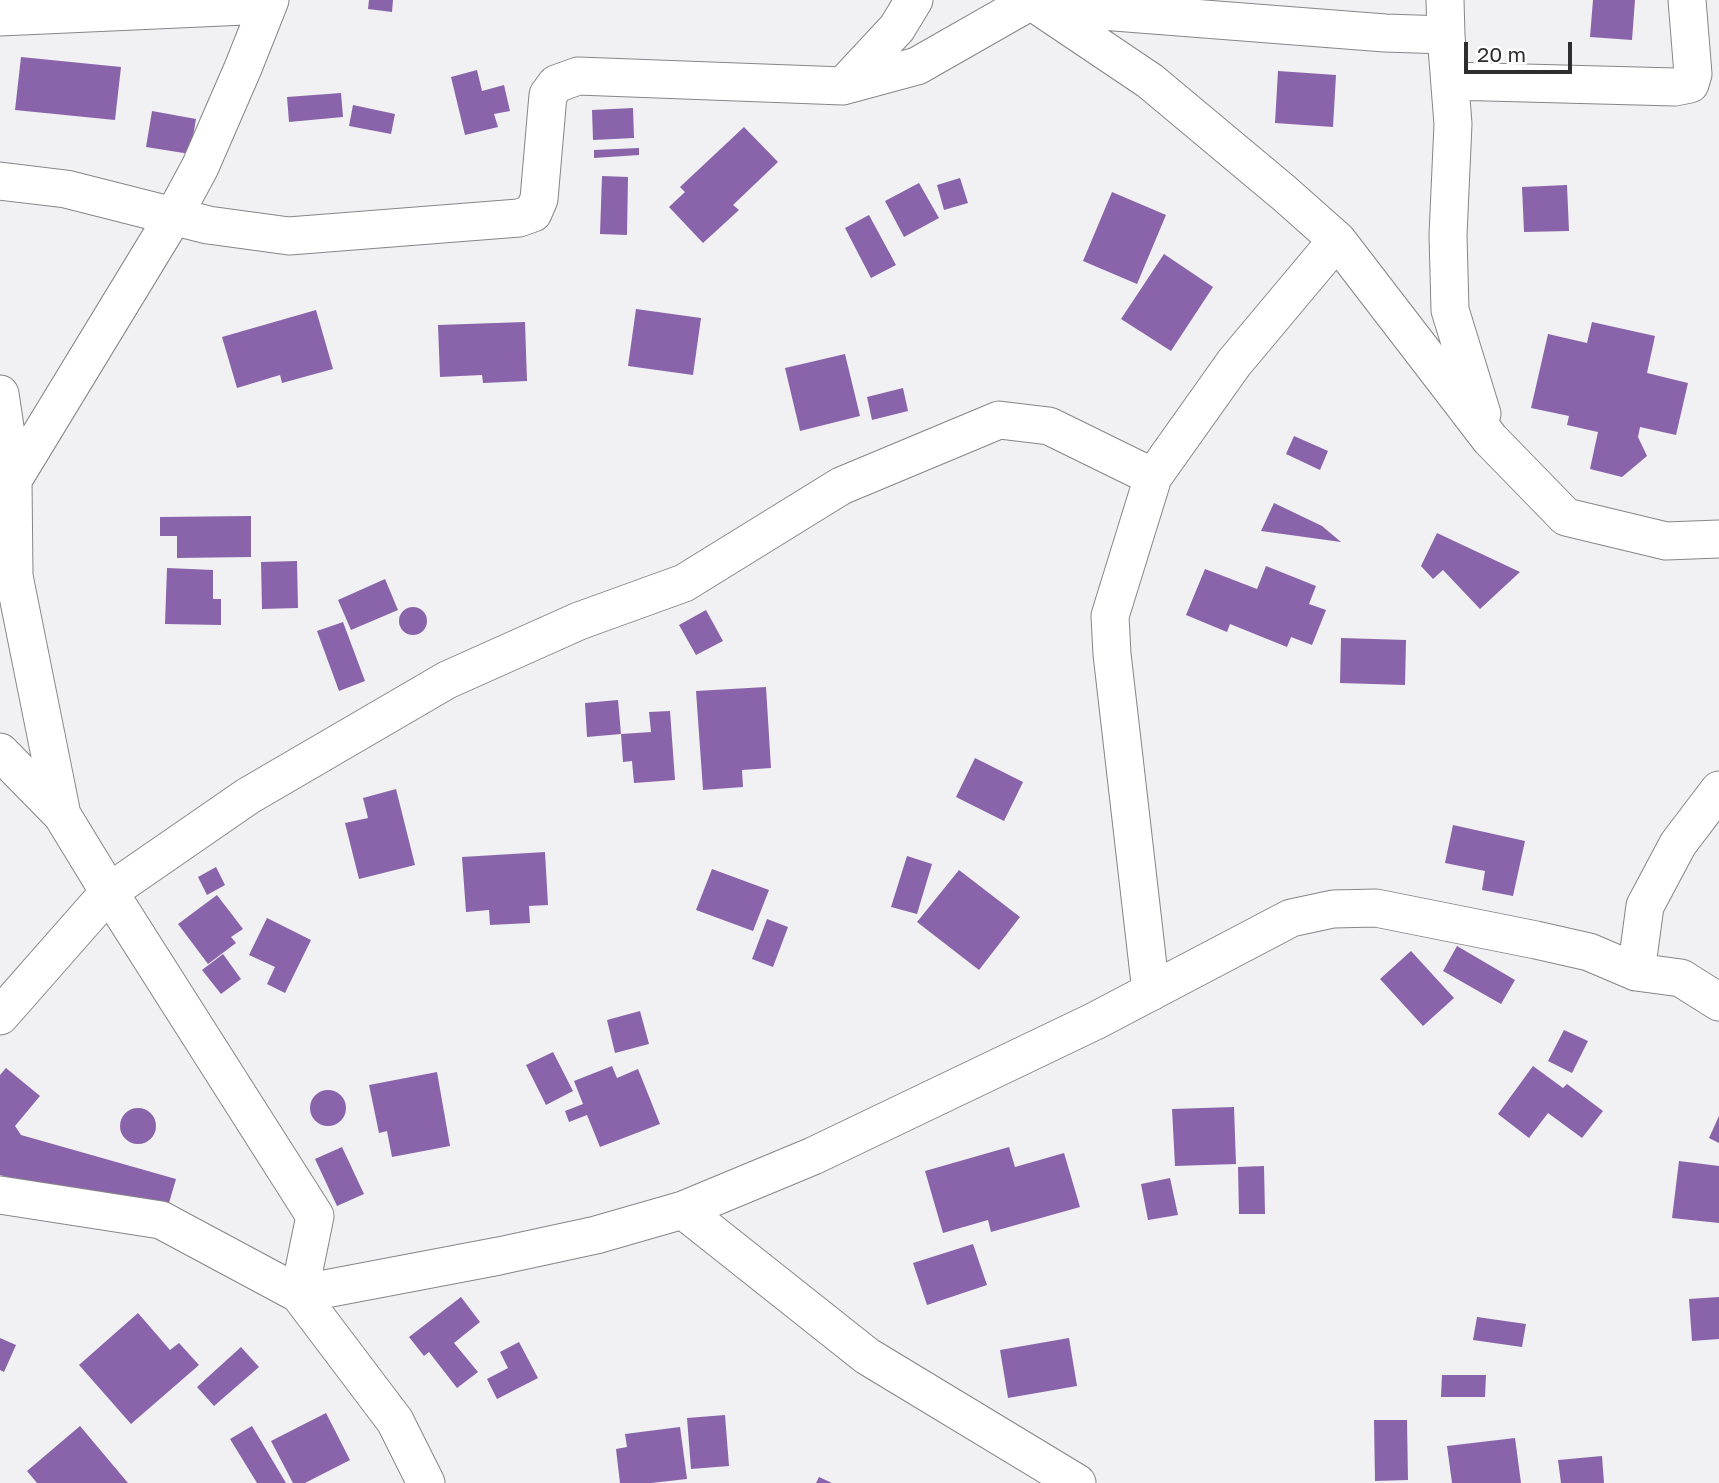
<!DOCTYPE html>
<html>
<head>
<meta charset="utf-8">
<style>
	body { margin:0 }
	#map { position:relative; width:1719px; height:1483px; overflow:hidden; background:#f1f0f2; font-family:"Golos Text",sans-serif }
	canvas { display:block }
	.scale { position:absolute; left:1464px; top:42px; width:108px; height:32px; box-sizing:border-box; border:4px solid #2e2e2e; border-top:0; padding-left:9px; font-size:21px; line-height:24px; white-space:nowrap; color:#2e2e2e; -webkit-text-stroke:5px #fefeff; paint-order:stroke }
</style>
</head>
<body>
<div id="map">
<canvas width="1719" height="1483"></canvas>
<div class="scale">20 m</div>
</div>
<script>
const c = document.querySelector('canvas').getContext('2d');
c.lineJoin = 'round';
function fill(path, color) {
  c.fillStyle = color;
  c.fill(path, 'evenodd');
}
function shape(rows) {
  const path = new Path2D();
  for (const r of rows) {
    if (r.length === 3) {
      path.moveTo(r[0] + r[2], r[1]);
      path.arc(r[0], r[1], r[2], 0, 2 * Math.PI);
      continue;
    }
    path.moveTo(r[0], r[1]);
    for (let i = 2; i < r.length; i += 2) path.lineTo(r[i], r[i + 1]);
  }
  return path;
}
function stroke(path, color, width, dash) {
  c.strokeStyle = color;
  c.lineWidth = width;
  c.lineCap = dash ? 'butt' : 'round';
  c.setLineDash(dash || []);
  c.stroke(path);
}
fill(shape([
	[369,0,393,0,392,12,368,9],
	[1593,0,1635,0,1632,40,1590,37],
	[21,57,121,67,115,120,15,110],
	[477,70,482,91,504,85,510,111,494,114,498,127,465,135,451,77],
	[1278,71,1336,75,1333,127,1275,123],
	[341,93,343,117,289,122,287,97],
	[353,105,395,114,391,134,349,126],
	[633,108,634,138,593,140,592,110],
	[152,111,196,119,190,154,146,147],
	[744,127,778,162,733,205,739,210,703,243,669,207,685,192,680,187],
	[639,148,639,155,594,158,594,150],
	[602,176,628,177,627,235,600,234],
	[960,178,968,203,944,210,937,185],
	[919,183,939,218,904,237,885,201],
	[1567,185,1569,231,1524,232,1522,187],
	[1112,192,1166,215,1137,284,1083,261],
	[869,215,896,265,871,278,845,228],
	[1164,254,1213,287,1171,351,1121,319],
	[636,309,701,318,693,375,628,366],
	[316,310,333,369,282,383,280,375,237,388,222,337],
	[525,322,527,381,483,383,482,375,440,377,438,325],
	[1592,322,1655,336,1647,373,1688,383,1676,435,1640,427,1638,437,1647,456,1622,477,1590,469,1598,432,1567,425,1569,416,1531,408,1548,334,1587,343],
	[845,354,860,416,800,431,785,368],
	[903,388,908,411,872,420,867,397],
	[1294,436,1328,451,1320,470,1286,454],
	[1274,503,1322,526,1341,542,1261,531],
	[251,516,251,557,177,558,177,536,160,536,160,517],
	[1437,533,1520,572,1480,609,1443,570,1433,579,1421,566],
	[297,561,298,608,262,609,261,562],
	[1266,566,1316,586,1309,604,1326,610,1312,645,1291,637,1287,647,1230,624,1227,632,1186,615,1205,569,1257,589],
	[167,568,213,570,213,599,221,599,221,625,165,624],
	[385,579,398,610,351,630,338,600],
	[413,621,14],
	[706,610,723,641,696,655,679,625],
	[343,622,365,681,339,691,317,631],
	[1341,638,1406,640,1405,685,1340,683],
	[766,687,771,768,742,770,743,787,703,790,696,691],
	[618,700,621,734,651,732,649,712,670,711,675,780,634,783,632,761,623,762,621,734,587,737,585,703],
	[975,758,1023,782,1004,821,956,797],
	[396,789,415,865,359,879,345,823,368,818,363,798],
	[1453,825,1525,841,1513,896,1482,890,1485,871,1445,863],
	[545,852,548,905,529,906,530,923,490,925,489,910,466,912,462,857],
	[907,856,932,864,917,914,891,907],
	[216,867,225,885,207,895,198,877],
	[712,869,769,890,753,931,696,910],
	[959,870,1020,917,979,970,917,922],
	[217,895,243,929,231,937,236,943,208,964,178,924],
	[267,918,311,940,285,993,267,984,275,967,249,955],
	[767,919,788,927,773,967,752,959],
	[1457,946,1515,980,1501,1004,1443,971],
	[1411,951,1454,998,1423,1026,1380,979],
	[223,954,241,979,221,994,202,970],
	[640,1011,649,1044,615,1053,607,1020],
	[1564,1030,1588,1041,1572,1073,1548,1061],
	[553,1052,573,1091,546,1105,526,1065],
	[612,1066,617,1078,638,1069,660,1124,600,1147,587,1115,569,1122,565,1111,583,1104,574,1081],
	[1533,1066,1563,1088,1567,1084,1603,1111,1582,1138,1548,1113,1529,1138,1498,1114],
	[6,1068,40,1096,15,1126,21,1135,176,1179,164,1220,0,1175,0,1075],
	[437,1072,450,1146,392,1157,387,1131,379,1133,369,1085],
	[328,1108,18],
	[1234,1107,1236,1164,1175,1166,1172,1109],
	[138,1126,18],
	[1719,1116,1719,1143,1709,1138],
	[342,1147,364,1194,337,1206,315,1159],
	[1009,1147,1015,1167,1064,1153,1080,1207,991,1232,988,1220,943,1233,925,1171],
	[1679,1161,1719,1166,1719,1223,1672,1218],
	[1264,1166,1265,1214,1239,1214,1238,1167],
	[1170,1178,1178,1215,1148,1220,1141,1184],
	[973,1244,987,1285,927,1305,913,1263],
	[461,1297,480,1322,454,1343,478,1372,457,1388,429,1352,424,1356,409,1337],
	[1719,1297,1719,1339,1692,1341,1689,1299],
	[138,1313,170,1350,179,1343,199,1365,131,1424,79,1365],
	[1477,1317,1526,1324,1522,1347,1473,1340],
	[0,1338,16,1345,4,1372,0,1370],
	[1069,1338,1077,1386,1008,1398,1000,1350],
	[519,1342,538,1378,497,1399,487,1379,508,1368,500,1352],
	[241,1347,259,1367,214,1406,197,1387],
	[1442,1375,1486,1375,1485,1397,1441,1397],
	[326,1413,350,1460,305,1483,293,1483,271,1441],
	[725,1415,729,1466,691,1469,687,1418],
	[1374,1420,1407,1420,1408,1480,1375,1481],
	[80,1426,128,1483,37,1483,27,1471],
	[252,1426,286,1483,257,1483,230,1439],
	[680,1427,687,1479,651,1483,620,1483,616,1449,627,1447,625,1434],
	[1515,1438,1521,1483,1452,1483,1447,1446],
	[1602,1456,1604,1483,1561,1483,1558,1460],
	[819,1477,832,1483,816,1483]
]), '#8964aa');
const minor = shape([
	[1445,0,1446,35,1453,124,1448,235,1450,310,1482,414],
	[1040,7,1150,81,1284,193,1337,240,1490,439,1566,517,1666,541,1719,539],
	[0,17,267,5],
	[1450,81,1675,87,1690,84,1693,74,1687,0],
	[843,86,897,28,914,0],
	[0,181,66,189,208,225,289,236,519,218,533,213,539,199,548,95,556,84,578,76,843,86,917,66,1031,1,1089,10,1385,33,1446,35],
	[0,394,13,480,14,576,62,815],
	[0,489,13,480,173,217,200,167,243,68,270,0],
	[0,752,62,815,109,892,315,1216,299,1294,395,1421,426,1483],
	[1636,972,1681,978,1719,1002],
	[1151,992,1112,654,1110,616,1153,477,1234,363,1337,240],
	[0,1016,109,892,248,796,447,680,579,621,684,583,841,486,999,420,1049,426,1153,477],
	[0,1195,161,1220,299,1294,499,1256,596,1235,683,1210,813,1156,1095,1021,1291,918,1333,909,1376,908,1536,940,1589,952,1636,972,1645,906,1678,844,1719,790],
	[683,1210,867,1356,1077,1483]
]);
stroke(minor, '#868687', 39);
stroke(minor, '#fff', 37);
</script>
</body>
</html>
